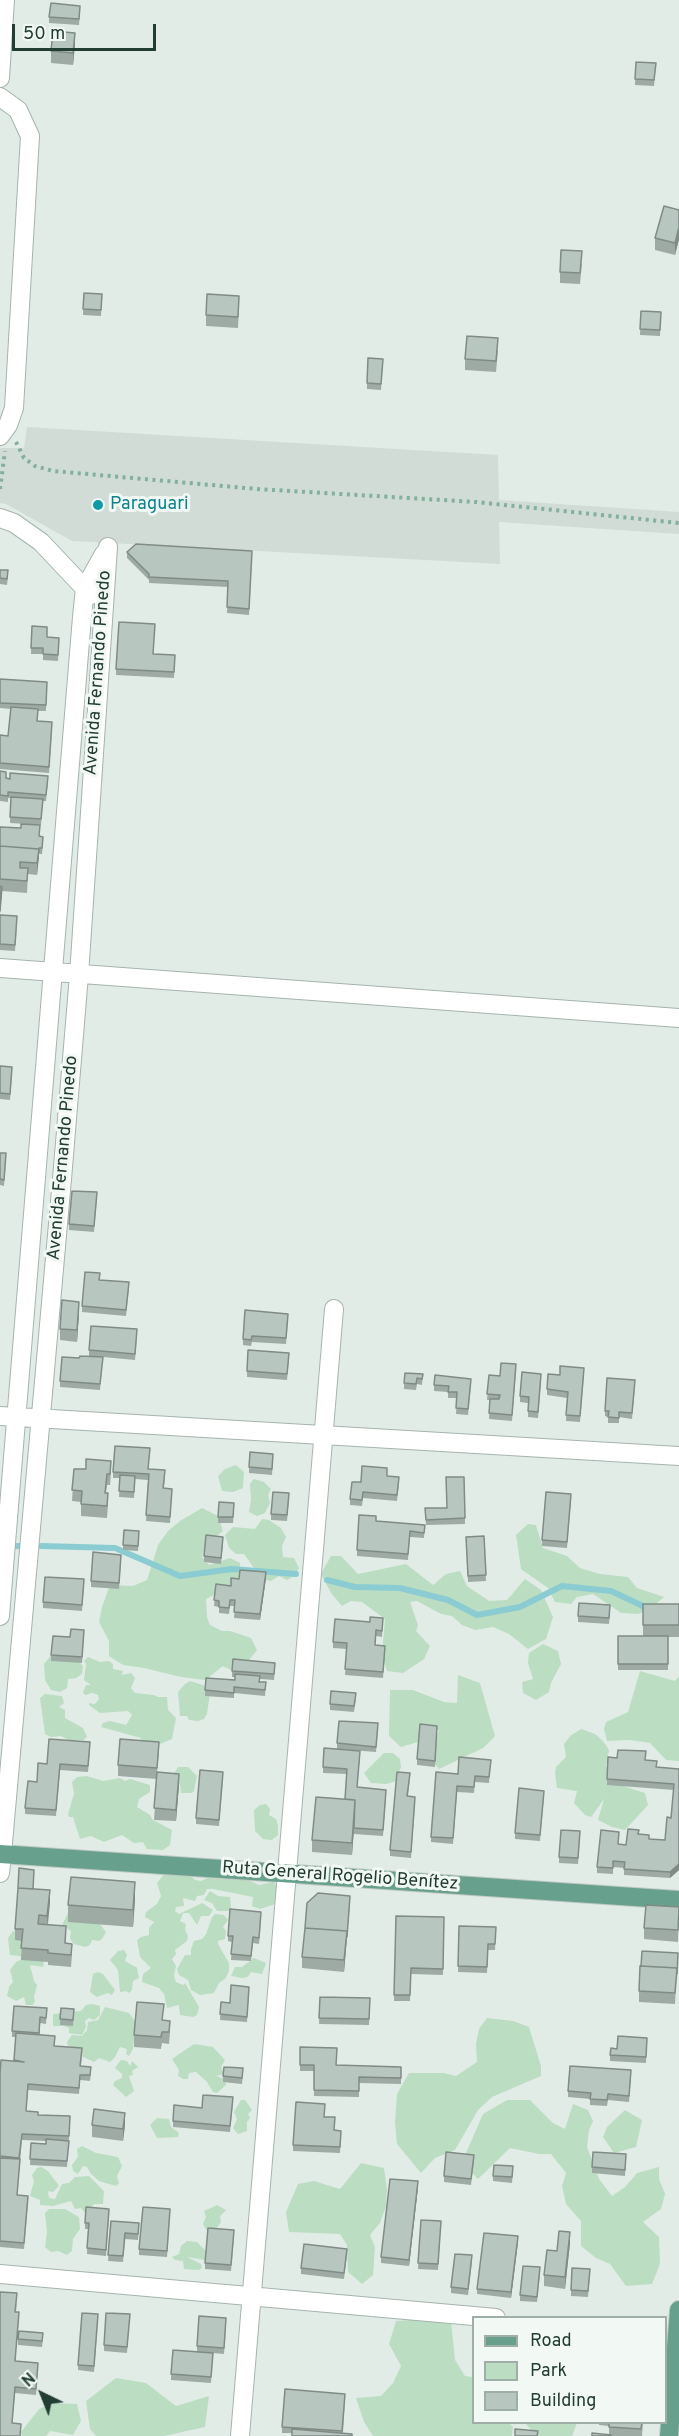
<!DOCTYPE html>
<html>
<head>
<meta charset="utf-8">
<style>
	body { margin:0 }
	#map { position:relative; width:679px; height:2436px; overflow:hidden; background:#e2ece7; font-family:Overpass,sans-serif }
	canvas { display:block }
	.legend { position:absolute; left:472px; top:2316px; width:195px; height:108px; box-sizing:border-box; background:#f2f9f5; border:2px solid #9faea7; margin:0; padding:8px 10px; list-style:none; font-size:18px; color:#223d33 }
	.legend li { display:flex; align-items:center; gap:12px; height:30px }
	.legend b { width:30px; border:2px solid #9faea7 }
	.north { position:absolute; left:12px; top:2364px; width:60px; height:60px; -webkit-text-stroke:4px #f2f9f5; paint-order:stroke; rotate:317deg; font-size:16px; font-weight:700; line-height:24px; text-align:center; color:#223d33 }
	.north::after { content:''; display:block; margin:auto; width:21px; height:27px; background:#223d33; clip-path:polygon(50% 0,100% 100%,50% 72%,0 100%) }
	.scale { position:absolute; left:12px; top:24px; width:144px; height:27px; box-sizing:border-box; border:3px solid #223d33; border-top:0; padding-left:8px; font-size:18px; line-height:21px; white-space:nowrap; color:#223d33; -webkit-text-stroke:4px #f2f9f5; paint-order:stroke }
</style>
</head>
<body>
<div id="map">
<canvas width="679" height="2436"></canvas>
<ul class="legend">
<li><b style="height:8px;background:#67a18d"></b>Road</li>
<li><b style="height:16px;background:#bbddc1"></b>Park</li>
<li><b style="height:16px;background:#b7c7bf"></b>Building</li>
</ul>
<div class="north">N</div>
<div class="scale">50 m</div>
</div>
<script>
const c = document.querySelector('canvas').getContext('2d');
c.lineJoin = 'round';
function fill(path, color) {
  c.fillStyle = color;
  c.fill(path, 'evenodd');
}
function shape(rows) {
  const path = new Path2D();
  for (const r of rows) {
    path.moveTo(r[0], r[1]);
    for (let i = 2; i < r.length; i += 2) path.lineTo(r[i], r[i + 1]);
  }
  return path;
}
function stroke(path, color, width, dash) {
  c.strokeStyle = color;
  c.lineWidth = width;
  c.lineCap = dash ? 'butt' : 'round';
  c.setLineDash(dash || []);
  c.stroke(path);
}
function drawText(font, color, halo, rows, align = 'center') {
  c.font = font + ' Overpass,sans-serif';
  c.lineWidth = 6;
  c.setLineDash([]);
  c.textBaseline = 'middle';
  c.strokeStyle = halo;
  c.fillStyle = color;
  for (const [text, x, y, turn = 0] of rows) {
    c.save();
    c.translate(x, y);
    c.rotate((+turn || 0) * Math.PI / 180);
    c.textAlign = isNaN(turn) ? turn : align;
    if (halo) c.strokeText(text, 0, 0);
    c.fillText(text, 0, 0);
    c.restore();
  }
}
fill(shape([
	[27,427,498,455,499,500,679,512,679,534,499,522,500,564,72,541,6,504,0,503,0,448,24,448]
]), '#d0dcd5');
fill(shape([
	[236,1465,244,1472,243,1488,233,1492,222,1491,218,1476,225,1469],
	[254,1479,264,1482,271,1489,268,1495,270,1503,265,1513,257,1516,249,1512,251,1500,250,1484],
	[202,1508,218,1516,223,1531,205,1545,202,1557,209,1565,230,1558,240,1563,240,1575,236,1584,206,1599,207,1617,210,1625,222,1631,230,1631,251,1638,257,1650,245,1665,231,1670,223,1666,205,1680,181,1677,144,1668,123,1665,109,1656,109,1641,99,1622,102,1607,110,1585,133,1586,147,1580,158,1545,168,1531,180,1521],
	[262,1519,269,1520,281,1528,286,1537,282,1546,283,1557,294,1558,299,1568,294,1576,287,1580,279,1576,271,1581,262,1579,244,1554,236,1554,229,1548,225,1535,233,1527,255,1529],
	[528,1524,536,1525,543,1548,567,1556,580,1568,600,1574,628,1577,637,1588,664,1597,650,1609,638,1614,621,1613,593,1594,577,1597,571,1604,555,1602,548,1588,521,1569,516,1535],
	[331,1556,341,1556,358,1574,406,1564,433,1585,446,1574,460,1571,467,1586,489,1601,507,1600,525,1579,541,1590,553,1617,546,1639,528,1649,509,1634,493,1627,475,1630,462,1625,452,1616,441,1614,417,1601,410,1602,418,1625,416,1631,430,1646,424,1659,403,1673,387,1671,382,1654,385,1619,362,1602,351,1601,342,1606,331,1593,321,1574],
	[543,1644,558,1651,561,1664,551,1683,549,1692,536,1700,523,1693,522,1682,533,1679,528,1663,529,1653],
	[52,1654,80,1663,83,1666,82,1674,76,1678,68,1679,67,1688,60,1692,51,1690,45,1680,44,1664],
	[88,1657,100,1662,109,1661,113,1664,113,1669,123,1671,121,1678,122,1675,131,1673,135,1678,131,1688,135,1693,154,1695,158,1697,167,1697,168,1710,176,1718,172,1739,160,1744,140,1742,141,1738,101,1727,103,1723,110,1721,126,1725,132,1715,128,1711,100,1713,89,1705,89,1703,95,1704,99,1699,98,1695,92,1693,85,1695,83,1692,86,1685,91,1685,84,1680,86,1664,84,1661],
	[640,1671,675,1681,679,1676,679,1761,666,1760,650,1743,630,1740,607,1741,604,1729,606,1722,628,1712],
	[458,1675,480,1683,495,1736,483,1748,439,1769,430,1758,439,1730,427,1730,418,1742,401,1747,389,1736,390,1690,413,1690,444,1702,457,1703],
	[190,1681,203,1685,210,1693,207,1714,204,1719,198,1721,189,1720,187,1716,180,1716,178,1692,185,1684],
	[45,1694,62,1696,64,1703,59,1707,65,1710,65,1718,83,1728,87,1737,83,1740,69,1740,61,1736,51,1737,45,1734,40,1698],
	[581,1729,595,1734,603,1741,609,1750,606,1766,623,1786,645,1793,648,1805,625,1830,612,1827,598,1820,604,1799,591,1817,585,1815,574,1803,577,1791,557,1788,555,1773,556,1767,566,1757,564,1744,570,1736],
	[384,1753,393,1753,400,1759,401,1767,396,1781,386,1784,371,1783,364,1773],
	[178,1767,188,1767,197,1776,194,1791,191,1793,181,1793,180,1785,170,1775,175,1772],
	[87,1776,103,1781,120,1778,125,1781,130,1779,150,1785,150,1792,139,1799,137,1807,150,1815,153,1820,172,1830,170,1845,163,1850,147,1849,143,1842,134,1843,122,1835,104,1842,91,1836,80,1839,73,1817,69,1817,68,1814,74,1794,72,1782,77,1777],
	[266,1804,270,1809,269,1815,276,1819,278,1826,278,1835,272,1840,263,1839,255,1831,254,1810,260,1805],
	[165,1873,189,1874,195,1880,201,1881,209,1877,215,1879,226,1878,232,1880,246,1879,259,1885,274,1882,277,1887,275,1904,260,1909,252,1906,253,1897,213,1889,207,1889,204,1895,197,1896,195,1901,183,1898,184,1906,176,1907,175,1911,179,1914,202,1903,213,1910,209,1916,201,1916,197,1925,189,1913,183,1913,180,1921,186,1924,185,1930,188,1936,187,1941,175,1950,176,1954,172,1959,176,1966,174,1976,176,1982,183,1985,185,1983,199,2007,197,2015,193,2017,180,2015,179,2005,167,2008,164,1994,159,1988,142,1982,143,1974,151,1968,140,1957,137,1940,141,1937,149,1935,149,1928,154,1922,145,1917,146,1912,157,1904,161,1896,157,1883],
	[210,1891,218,1896,230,1897,231,1908,229,1911,217,1911,212,1903,204,1900],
	[68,1913,99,1923,106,1932,102,1939,99,1941,92,1940,90,1945,85,1947,74,1944,70,1939,71,1931,62,1925],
	[215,1914,224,1915,228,1920,223,1927,226,1931,225,1939,218,1941,218,1944,229,1963,229,1971,226,1978,219,1983,214,1993,200,1995,191,1990,188,1980,179,1975,177,1969,185,1955,191,1955,191,1949,194,1941,202,1939,206,1934,212,1917],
	[13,1931,18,1932,44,1960,43,1967,30,1965,34,1981,37,1985,34,1997,35,2001,33,2005,26,2005,24,1997,16,2001,7,1996,9,1987,13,1982,10,1970,16,1962,22,1959,20,1956,10,1955,8,1938],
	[124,1950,127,1955,125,1961,137,1968,139,1978,133,1981,132,1990,129,1993,126,1991,120,1992,118,1970,110,1960,118,1951],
	[254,1958,266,1963,262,1974,251,1972,248,1977,242,1978,231,1976,235,1967,242,1967],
	[98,1972,103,1974,115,1990,112,1995,108,1993,97,1997,90,1992,93,1974],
	[92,2004,100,2006,100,2015,94,2020,89,2018,85,2021,86,2027,82,2035,69,2033,69,2028,64,2026,53,2026,53,2014,81,2011,86,2005],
	[105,2007,129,2013,135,2021,137,2035,134,2037,133,2049,129,2056,126,2054,127,2049,120,2047,115,2057,110,2062,99,2058,94,2062,83,2057,75,2048,68,2046,67,2042,72,2035,82,2036,87,2030,88,2022,98,2020],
	[487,2018,513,2021,529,2027,541,2066,541,2076,492,2097,478,2110,455,2150,435,2158,421,2173,397,2144,395,2123,397,2094,409,2073,444,2073,456,2076,477,2062,476,2044,479,2029],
	[194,2044,213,2047,225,2060,221,2067,224,2074,216,2076,225,2079,226,2085,217,2093,213,2092,207,2082,196,2072,189,2073,188,2079,183,2079,178,2076,179,2070,172,2059],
	[121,2060,127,2061,130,2066,132,2061,138,2067,132,2071,133,2075,129,2076,134,2091,126,2097,113,2085,115,2081,122,2078,122,2074,115,2068],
	[241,2100,245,2100,252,2110,248,2114,250,2118,247,2122,247,2131,238,2134,233,2128,237,2119,234,2112],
	[507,2100,530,2100,553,2123,565,2129,573,2104,588,2110,593,2121,589,2130,587,2147,599,2179,612,2196,625,2187,637,2173,659,2167,659,2179,665,2194,661,2209,643,2222,659,2237,660,2264,652,2284,626,2286,610,2264,596,2258,581,2246,581,2221,566,2204,562,2186,566,2173,551,2154,539,2154,510,2148,478,2179,462,2162,483,2114],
	[625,2110,642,2120,636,2147,614,2153,603,2137,607,2127],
	[157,2118,169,2119,171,2127,179,2133,178,2137,157,2138,150,2125],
	[82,2146,96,2153,118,2157,122,2166,117,2176,119,2183,116,2186,99,2181,91,2174,87,2167,83,2166,78,2174,73,2171,72,2165,78,2157,77,2149],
	[361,2163,384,2168,387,2189,386,2206,380,2223,370,2235,375,2247,373,2275,362,2284,348,2272,347,2245,340,2234,289,2232,286,2212,298,2184,314,2181,340,2189],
	[41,2167,48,2171,59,2186,53,2192,48,2191,49,2198,55,2199,62,2184,69,2183,75,2177,89,2176,104,2191,103,2204,94,2204,86,2214,81,2208,75,2209,71,2201,53,2206,40,2205,40,2200,30,2196,34,2181,32,2175,37,2168],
	[217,2205,226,2210,220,2216,221,2222,214,2232,207,2231,203,2224,206,2217,204,2211],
	[49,2209,65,2209,79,2217,80,2229,73,2239,72,2251,67,2255,58,2251,51,2252,45,2247,47,2232,45,2213],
	[187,2241,197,2242,208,2253,205,2260,187,2257,201,2264,202,2268,199,2270,184,2269,183,2261,175,2260,172,2257,179,2254,181,2246],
	[422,2319,451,2321,455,2360,465,2376,473,2377,474,2422,509,2423,513,2427,512,2436,373,2436,364,2422,356,2398,381,2396,393,2383,401,2366,389,2344,396,2321],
	[116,2378,146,2383,176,2406,209,2396,205,2427,164,2436,96,2436,90,2429,86,2401],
	[54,2403,77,2404,81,2421,73,2435,50,2431,46,2436,22,2436,21,2432,39,2409],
	[528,2422,577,2423,572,2436,537,2436,526,2424]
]), '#bbddc1');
stroke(shape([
	[16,1546,20,1546],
	[41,1546,115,1548,180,1576,232,1569,296,1574],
	[327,1580,355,1587,400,1588,448,1600,477,1615,520,1607,562,1586,611,1591,645,1607,651,1607]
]), '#8accd1', 6);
const street = shape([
	[0,78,5,0],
	[0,97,18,110,30,136,14,408,8,425,0,436],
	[0,518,14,523,41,542,91,595],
	[0,968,679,1018],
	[0,1416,679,1456],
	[0,1616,82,617,85,588,104,554],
	[2,1854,62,1179,79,975,108,547],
	[0,2274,496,2318],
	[240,2436,334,1309]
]);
const secondary = shape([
	[0,1873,2,1854]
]);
const primary = shape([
	[0,1854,679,1900],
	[669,2436,679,2310]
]);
stroke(street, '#a5b4ad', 20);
stroke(secondary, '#a0b8ad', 20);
stroke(primary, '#c1c9c6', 20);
stroke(shape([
	[16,442,24,458,35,466,53,471,257,489,476,502,679,523],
	[0,489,5,451]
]), '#83af9d', 4, [3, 4.5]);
stroke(street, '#fff', 18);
stroke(secondary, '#fff', 18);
stroke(primary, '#67a18d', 18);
fill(shape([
	[80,12,79,25,49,23,49,17],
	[75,45,73,65,51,63,51,51],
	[636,62,656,63,654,86,635,85],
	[679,210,679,239,675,255,655,250,655,238],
	[582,263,580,284,560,283,560,272],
	[84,293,102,294,101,316,83,315],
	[239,308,238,328,206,326,206,315],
	[641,311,661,312,660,336,640,335],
	[498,350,496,372,465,370,465,359],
	[383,359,381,390,367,389,367,383],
	[127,552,252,557,249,615,227,613,228,587,149,583,149,580,127,558],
	[0,570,8,576,7,585,0,584],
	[32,626,47,637,59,638,58,661,43,660,43,654,31,654],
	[153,654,175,655,174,678,116,675,116,669],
	[0,679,47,682,46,711,38,711,38,721,52,728,49,773,0,769,0,735,8,736,11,709,0,708],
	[0,771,6,778,48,782,46,801,43,801,41,825,10,823,11,798,8,798,8,802,0,801],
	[0,827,40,837,43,843,42,854,39,854,37,875,28,874,27,893,2,891,0,915,17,922,15,951,0,950],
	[0,1066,12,1073,10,1100,0,1099],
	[0,1153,6,1159,4,1186,0,1185],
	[97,1198,94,1232,69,1230,69,1224],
	[100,1280,129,1288,126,1316,82,1312,82,1306],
	[79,1313,77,1342,60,1340,60,1329],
	[288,1320,286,1344,252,1342,251,1346,243,1345,243,1339],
	[137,1335,135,1360,103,1357,100,1390,60,1387,60,1381,79,1358,89,1356,89,1350],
	[289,1359,287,1380,247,1377,247,1371],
	[516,1370,512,1421,489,1419,490,1400,487,1400,489,1375,500,1376],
	[423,1374,422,1385,417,1384,416,1390,404,1389,404,1383],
	[584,1374,580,1422,566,1421,567,1398,547,1395,547,1389,560,1375],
	[541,1380,538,1418,528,1417,528,1403,520,1402,520,1396],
	[471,1384,468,1415,456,1414,457,1398,448,1398,448,1392,434,1391,434,1385],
	[635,1386,632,1419,619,1417,619,1423,608,1423,608,1417,605,1416,605,1411],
	[273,1460,272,1475,249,1473,249,1467],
	[74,1469,111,1472,110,1485,107,1485,106,1493,108,1505,107,1518,81,1516,81,1502,72,1501],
	[149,1469,165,1476,164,1488,172,1489,170,1523,146,1521,148,1480,135,1479,134,1498,119,1497,120,1478,113,1478,113,1472],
	[387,1476,399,1483,397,1501,363,1498,362,1506,350,1505,350,1499,361,1482],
	[464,1477,465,1524,426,1525,425,1508,446,1508],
	[289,1499,287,1521,271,1520,271,1514],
	[571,1500,567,1548,542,1546,542,1540],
	[234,1509,233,1523,218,1523,218,1517],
	[376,1521,425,1525,424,1538,410,1537,408,1560,357,1556,357,1550],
	[484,1536,486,1581,468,1582,466,1537],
	[139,1537,138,1551,123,1550,123,1545],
	[223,1543,221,1564,204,1562,204,1556],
	[121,1561,119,1589,91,1587,91,1581],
	[266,1578,260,1620,234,1618,235,1606,230,1606,229,1614,219,1613,219,1607,214,1606,216,1584,231,1586,239,1579],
	[84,1585,82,1611,43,1608,43,1602],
	[643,1604,679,1604,679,1637,668,1637,668,1670,618,1670,618,1636,643,1636],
	[610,1611,609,1624,578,1622,578,1616],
	[383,1624,382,1637,376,1636,375,1645,385,1652,383,1678,345,1675,347,1649,333,1648,333,1642],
	[84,1636,82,1663,51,1661,51,1655],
	[275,1669,274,1680,260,1679,259,1682,266,1682,265,1696,234,1693,234,1698,205,1696,205,1690,235,1680,235,1677,232,1677,232,1671],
	[356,1699,354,1712,330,1710,330,1704],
	[378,1729,376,1752,337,1749,337,1743],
	[437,1732,435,1767,417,1765,417,1759],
	[90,1748,88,1772,60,1770,56,1816,25,1814,25,1808,37,1782,47,1764],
	[159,1753,157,1772,179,1785,176,1821,154,1820,157,1779,118,1776,118,1765],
	[360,1757,357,1787,386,1796,383,1836,354,1834,354,1831,352,1855,312,1852,312,1840,345,1799,347,1774,323,1773,323,1767],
	[491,1760,489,1783,475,1782,474,1793,457,1792,453,1844,431,1842,431,1837,458,1774],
	[646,1760,657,1767,679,1769,679,1870,670,1878,624,1875,624,1868,613,1867,613,1874,597,1873,597,1867,618,1844,626,1845,638,1834,649,1839,665,1840,671,1818,674,1790,607,1785,607,1779],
	[223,1778,219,1826,196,1824,196,1818],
	[410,1778,408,1796,415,1803,411,1858,390,1856,390,1850],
	[544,1796,540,1841,515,1839,515,1833],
	[580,1837,578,1864,559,1863,559,1857],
	[33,1889,50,1902,48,1925,66,1938,66,1943,72,1955,71,1967,48,1965,48,1962,21,1960,22,1941,15,1940,15,1929],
	[135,1899,133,1927,68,1922,68,1905],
	[350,1902,344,1972,302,1968,302,1957],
	[679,1907,678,1942,644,1939,644,1928],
	[396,1916,444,1917,443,1975,411,1974,410,2001,394,2001],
	[261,1918,259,1944,253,1943,251,1961,231,1960,232,1942,228,1941,228,1936],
	[459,1926,496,1927,495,1950,488,1950,487,1973,458,1972],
	[678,1953,675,2004,639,2002,639,1991],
	[249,1993,247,2022,220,2020,221,2002,230,2003],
	[320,1997,370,1998,369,2025,319,2024],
	[47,2008,46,2024,40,2023,40,2035,55,2046,82,2054,81,2066,91,2073,90,2081,80,2080,79,2094,28,2090,26,2111,38,2115,70,2122,67,2167,30,2165,31,2143,46,2144,46,2141,22,2140,17,2195,28,2202,24,2249,0,2247,0,2074,14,2061,16,2037,12,2037,12,2031],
	[61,2008,74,2009,73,2026,60,2025],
	[164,2020,170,2032,169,2044,162,2043,161,2049,134,2047,134,2035],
	[647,2038,646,2063,610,2061,610,2055,617,2049],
	[300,2047,337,2065,401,2067,401,2084,359,2083,359,2097,314,2096,314,2071,300,2071],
	[243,2074,242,2084,223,2082,223,2076],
	[631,2076,629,2102,608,2100,607,2106,590,2105,590,2099,568,2097,568,2091],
	[233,2103,230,2132,173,2127,173,2121,202,2108],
	[324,2117,334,2130,341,2131,340,2153,293,2151,293,2145],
	[92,2125,125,2125,123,2141,92,2137],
	[626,2160,625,2176,592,2173,592,2167],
	[474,2161,471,2185,444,2182,444,2176],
	[513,2172,512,2183,493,2181,493,2176],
	[418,2187,409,2266,381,2263,381,2257],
	[109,2215,106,2256,87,2254,88,2229,85,2229,85,2223],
	[170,2215,167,2257,139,2255,139,2249],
	[421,2220,441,2221,438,2270,418,2269],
	[111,2221,139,2229,138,2240,125,2239,123,2262,108,2261],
	[234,2236,231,2271,205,2269,205,2263],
	[518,2242,511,2298,477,2294,477,2289],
	[570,2243,565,2289,544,2286,544,2275],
	[347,2255,344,2279,301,2274,301,2268],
	[472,2261,468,2295,451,2293,451,2287],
	[540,2273,537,2302,520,2301,520,2295],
	[590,2275,588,2297,571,2296,571,2290],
	[17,2299,16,2312,19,2318,15,2361,38,2369,36,2395,15,2393,12,2423,21,2424,20,2436,0,2436],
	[130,2314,127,2353,104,2351,104,2345],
	[98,2320,94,2372,78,2370,78,2365],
	[226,2324,224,2354,213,2353,211,2383,171,2380,171,2374,197,2352,197,2346],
	[18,2339,43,2339,42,2347,18,2345],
	[345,2400,343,2433,282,2433,282,2427],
	[599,2422,643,2422,642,2436,592,2436,609,2435,609,2426,599,2425]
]), '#9daba4');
fill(shape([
	[75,33,75,45,73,65,73,53],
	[679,227,679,239,675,255,675,243],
	[39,848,39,857,37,875,37,863],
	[79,1302,79,1313,77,1342,77,1330],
	[266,1572,266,1578,260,1620,260,1614],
	[179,1774,179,1785,176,1821,176,1810],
	[355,1800,355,1811,352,1855,352,1843],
	[679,1864,679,1870,670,1878,670,1872],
	[135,1882,135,1899,133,1927,133,1910],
	[50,1890,50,1902,47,1928,47,1916],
	[350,1896,350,1902,344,1972,344,1960],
	[125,2113,125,2125,123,2141,123,2129],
	[418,2181,418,2187,409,2266,409,2260],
	[570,2232,570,2243,565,2289,565,2277],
	[518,2236,518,2242,511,2298,511,2292]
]), '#808b86');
const building = shape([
	[51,3,80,6,79,19,49,17,51,3],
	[53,31,75,33,73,53,51,51,53,31],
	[636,62,656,63,654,80,635,79,636,62],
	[664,206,679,210,679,227,675,243,655,238,664,206],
	[561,250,582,251,580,273,560,272,561,250],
	[84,293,102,294,101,310,83,309,84,293],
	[207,294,239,296,238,317,206,315,207,294],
	[641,311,661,312,660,330,640,329,641,311],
	[467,336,498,338,496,361,465,359,467,336],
	[368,358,383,359,381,384,367,383,368,358],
	[136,544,252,551,249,609,227,607,228,581,149,577,149,574,127,552,136,544],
	[0,570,8,570,7,579,0,578,0,570],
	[119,622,155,624,153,654,175,655,174,672,116,669,119,622],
	[32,626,47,627,47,637,59,638,58,655,43,654,43,648,31,648,32,626],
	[0,679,47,682,46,705,0,703,0,679],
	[11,707,38,709,37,721,52,722,49,767,0,763,0,735,8,736,11,707],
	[0,771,6,772,6,778,10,779,10,773,48,776,46,795,8,792,8,796,0,795,0,771],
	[11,797,43,799,41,819,10,817,11,797],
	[21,824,40,825,39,836,43,837,42,848,39,848,39,852,39,849,0,846,0,827,21,828,21,824],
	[0,846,39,849,37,863,20,862,20,868,28,868,27,881,0,879,0,846],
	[0,886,2,887,0,911,0,886],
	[0,915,17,916,15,945,0,944,0,915],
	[0,1066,12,1067,10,1094,0,1093,0,1066],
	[0,1153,6,1153,4,1180,0,1179,0,1153],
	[72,1191,97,1192,94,1226,69,1224,72,1191],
	[85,1272,100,1273,99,1280,129,1282,126,1310,82,1306,85,1272],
	[62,1300,79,1302,77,1330,60,1329,62,1300],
	[245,1310,288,1314,286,1338,252,1336,251,1340,243,1339,245,1310],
	[91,1326,137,1329,135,1354,89,1350,91,1326],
	[248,1350,289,1353,287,1374,247,1371,248,1350],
	[80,1356,103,1357,100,1384,60,1381,62,1357,79,1358,80,1356],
	[501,1363,516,1364,512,1415,489,1413,490,1399,499,1399,500,1395,487,1394,489,1375,500,1376,501,1363],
	[560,1366,584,1368,580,1416,566,1415,568,1392,547,1389,548,1374,560,1375,560,1366],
	[522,1372,541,1374,538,1412,528,1411,529,1397,520,1396,522,1372],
	[405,1373,423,1374,422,1379,417,1378,416,1384,404,1383,405,1373],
	[435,1375,471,1379,468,1409,456,1408,457,1392,448,1392,449,1386,434,1385,435,1375],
	[607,1378,635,1380,632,1413,619,1412,619,1418,608,1417,609,1411,605,1411,607,1378],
	[115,1446,150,1448,148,1469,165,1470,163,1488,172,1489,170,1517,146,1515,149,1474,113,1472,115,1446],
	[250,1452,273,1454,272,1469,249,1467,250,1452],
	[86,1459,111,1461,110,1474,107,1474,105,1493,108,1493,107,1506,81,1504,82,1491,72,1490,74,1469,86,1469,86,1459],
	[362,1466,387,1468,387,1476,399,1477,397,1495,363,1492,362,1500,350,1499,352,1482,361,1482,362,1466],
	[120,1475,135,1476,134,1492,119,1491,120,1475],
	[446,1477,464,1477,465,1518,426,1520,425,1508,447,1508,446,1477],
	[273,1492,289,1493,287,1515,271,1514,273,1492],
	[546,1492,571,1494,567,1542,542,1540,546,1492],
	[219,1502,234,1503,233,1517,218,1517,219,1502],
	[359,1515,376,1516,376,1521,425,1525,424,1533,410,1531,408,1554,357,1550,359,1515],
	[124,1530,139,1531,138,1546,123,1545,124,1530],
	[206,1535,223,1537,221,1558,204,1556,206,1535],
	[484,1536,486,1575,468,1576,466,1537,484,1536],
	[93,1552,121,1555,119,1583,91,1581,93,1552],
	[240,1570,266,1572,260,1614,234,1612,235,1600,230,1600,229,1608,219,1607,219,1601,214,1600,216,1584,231,1586,231,1578,239,1579,240,1570],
	[45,1577,84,1579,82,1605,43,1602,45,1577],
	[579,1603,610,1605,609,1618,578,1616,579,1603],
	[643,1604,679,1604,679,1625,643,1625,643,1604],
	[370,1617,383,1618,382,1631,376,1630,375,1645,385,1646,383,1672,345,1669,347,1643,333,1642,335,1619,370,1622,370,1617],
	[71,1629,84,1630,82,1657,51,1655,53,1636,70,1637,71,1629],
	[618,1636,668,1636,668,1664,618,1664,618,1636],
	[233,1659,275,1663,274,1674,232,1671,233,1659],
	[235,1674,260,1676,259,1682,266,1682,265,1690,234,1687,234,1693,205,1690,206,1678,235,1680,235,1674],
	[331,1691,356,1693,354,1706,330,1704,331,1691],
	[339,1721,378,1723,376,1747,337,1743,339,1721],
	[420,1724,437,1726,435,1761,417,1759,420,1724],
	[49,1739,90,1742,88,1766,60,1764,56,1810,25,1808,28,1781,37,1782,38,1763,47,1764,49,1739],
	[120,1739,159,1742,157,1768,118,1765,120,1739],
	[324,1748,360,1751,357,1787,386,1790,383,1830,354,1828,355,1800,345,1799,347,1769,323,1767,324,1748],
	[618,1750,646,1751,645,1760,657,1761,656,1767,679,1769,679,1864,670,1872,624,1869,625,1862,613,1861,613,1868,597,1867,601,1830,619,1832,618,1844,626,1845,628,1829,639,1830,638,1834,649,1835,649,1839,665,1840,667,1817,671,1818,674,1784,607,1779,608,1757,617,1758,618,1750],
	[459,1757,491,1760,489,1777,475,1776,474,1787,457,1786,453,1838,431,1837,436,1772,458,1774,459,1757],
	[200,1770,223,1772,219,1820,196,1818,200,1770],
	[157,1772,179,1774,176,1810,154,1808,157,1772],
	[397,1772,410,1773,407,1796,415,1797,411,1852,390,1850,397,1772],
	[519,1788,544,1791,540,1835,515,1833,519,1788],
	[316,1797,355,1800,352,1843,312,1840,316,1797],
	[561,1830,580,1831,578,1858,559,1857,561,1830],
	[19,1868,34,1870,33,1889,18,1888,19,1868],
	[71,1877,135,1882,133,1910,68,1905,71,1877],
	[18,1888,50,1890,47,1916,39,1915,38,1924,66,1926,65,1943,72,1944,71,1955,48,1953,48,1950,21,1948,23,1929,15,1929,18,1888],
	[318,1893,350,1896,347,1937,347,1931,305,1928,307,1903,318,1893],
	[646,1905,679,1907,678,1930,644,1928,646,1905],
	[230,1909,261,1912,259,1938,253,1937,251,1956,231,1954,233,1936,228,1936,230,1909],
	[396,1916,444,1917,443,1969,411,1968,410,1995,394,1995,396,1916],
	[459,1926,496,1927,495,1944,488,1944,487,1967,458,1966,459,1926],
	[305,1928,347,1931,344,1960,302,1957,305,1928],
	[642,1951,678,1953,677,1974,677,1968,641,1966,642,1951],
	[640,1966,677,1968,675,1993,639,1991,640,1966],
	[231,1985,249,1987,247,2017,220,2014,221,2002,230,2003,231,1985],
	[320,1997,370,1998,369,2019,319,2018,320,1997],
	[137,2002,164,2004,162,2020,170,2021,169,2032,162,2032,161,2037,134,2035,137,2002],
	[14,2006,47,2008,46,2018,40,2017,39,2033,12,2031,14,2006],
	[61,2008,74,2009,73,2020,60,2019,61,2008],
	[16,2033,55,2036,54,2046,82,2048,80,2066,91,2067,90,2075,80,2075,79,2088,28,2084,26,2111,38,2112,38,2115,70,2116,69,2136,22,2134,19,2158,0,2156,0,2074,1,2060,24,2062,14,2060,16,2033],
	[618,2036,647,2038,646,2057,610,2055,611,2048,617,2049,618,2036],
	[300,2047,337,2048,336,2065,401,2067,401,2078,359,2077,359,2091,314,2090,314,2065,300,2065,300,2047],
	[570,2066,631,2070,629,2096,608,2094,607,2100,590,2099,591,2093,568,2091,570,2066],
	[224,2067,243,2068,242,2078,223,2076,224,2067],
	[203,2095,233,2097,230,2126,173,2121,174,2105,202,2108,203,2095],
	[296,2102,325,2104,324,2117,335,2117,334,2130,341,2131,340,2147,293,2145,296,2102],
	[94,2109,125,2113,123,2129,92,2125,94,2109],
	[46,2139,69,2141,67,2161,30,2159,31,2143,46,2144,46,2139],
	[446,2152,474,2155,471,2179,444,2176,446,2152],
	[593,2152,626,2154,625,2170,592,2167,593,2152],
	[0,2158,20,2159,17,2195,28,2196,24,2243,0,2241,0,2158],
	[494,2165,513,2166,512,2177,493,2176,494,2165],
	[390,2179,418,2181,409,2260,381,2257,390,2179],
	[86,2207,109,2209,106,2250,87,2248,89,2223,85,2223,86,2207],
	[143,2207,170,2209,167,2251,139,2249,143,2207],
	[421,2220,441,2221,438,2264,418,2263,421,2220],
	[111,2221,139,2223,138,2234,125,2233,123,2256,108,2255,111,2221],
	[208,2228,234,2230,231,2265,205,2263,208,2228],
	[559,2231,570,2232,565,2277,544,2275,547,2250,557,2251,559,2231],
	[484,2233,518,2236,511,2292,477,2289,484,2233],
	[304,2244,347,2249,344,2273,301,2268,304,2244],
	[455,2254,472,2255,468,2289,451,2287,455,2254],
	[523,2266,540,2267,537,2297,520,2295,523,2266],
	[572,2268,590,2269,588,2291,571,2290,572,2268],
	[0,2292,17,2293,15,2312,19,2312,15,2361,38,2363,36,2389,15,2387,12,2423,21,2424,20,2436,0,2436,0,2292],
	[82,2313,98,2314,94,2366,78,2365,82,2313],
	[106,2313,130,2314,127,2347,104,2345,106,2313],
	[199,2316,226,2318,224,2348,197,2346,199,2316],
	[19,2331,43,2333,42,2341,18,2339,19,2331],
	[173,2350,213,2353,211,2377,171,2374,173,2350],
	[285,2389,345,2394,342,2431,282,2427,285,2389],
	[609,2422,642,2422,641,2429,609,2427,609,2422],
	[292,2429,352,2434,352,2436,292,2436,292,2429],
	[515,2429,538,2431,537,2436,515,2436,515,2429],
	[592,2433,611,2435,611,2436,592,2436,592,2433]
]);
fill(building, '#b7c7bf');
stroke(building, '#808b86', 1.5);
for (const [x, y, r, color] of [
	[98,505,6,"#0f9aa8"]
]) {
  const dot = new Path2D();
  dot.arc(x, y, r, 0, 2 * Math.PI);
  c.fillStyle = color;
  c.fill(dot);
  stroke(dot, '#f2f9f5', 2);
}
drawText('18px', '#0d838f', '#f2f9f5', [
	["Paraguari",110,505]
], 'left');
drawText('18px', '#223d33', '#f2f9f5', [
	["Avenida Fernando Pinedo",99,673,-86],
	["Avenida Fernando Pinedo",64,1158,-85],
	["Ruta General Rogelio Benítez",340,1877,4]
]);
</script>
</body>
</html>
